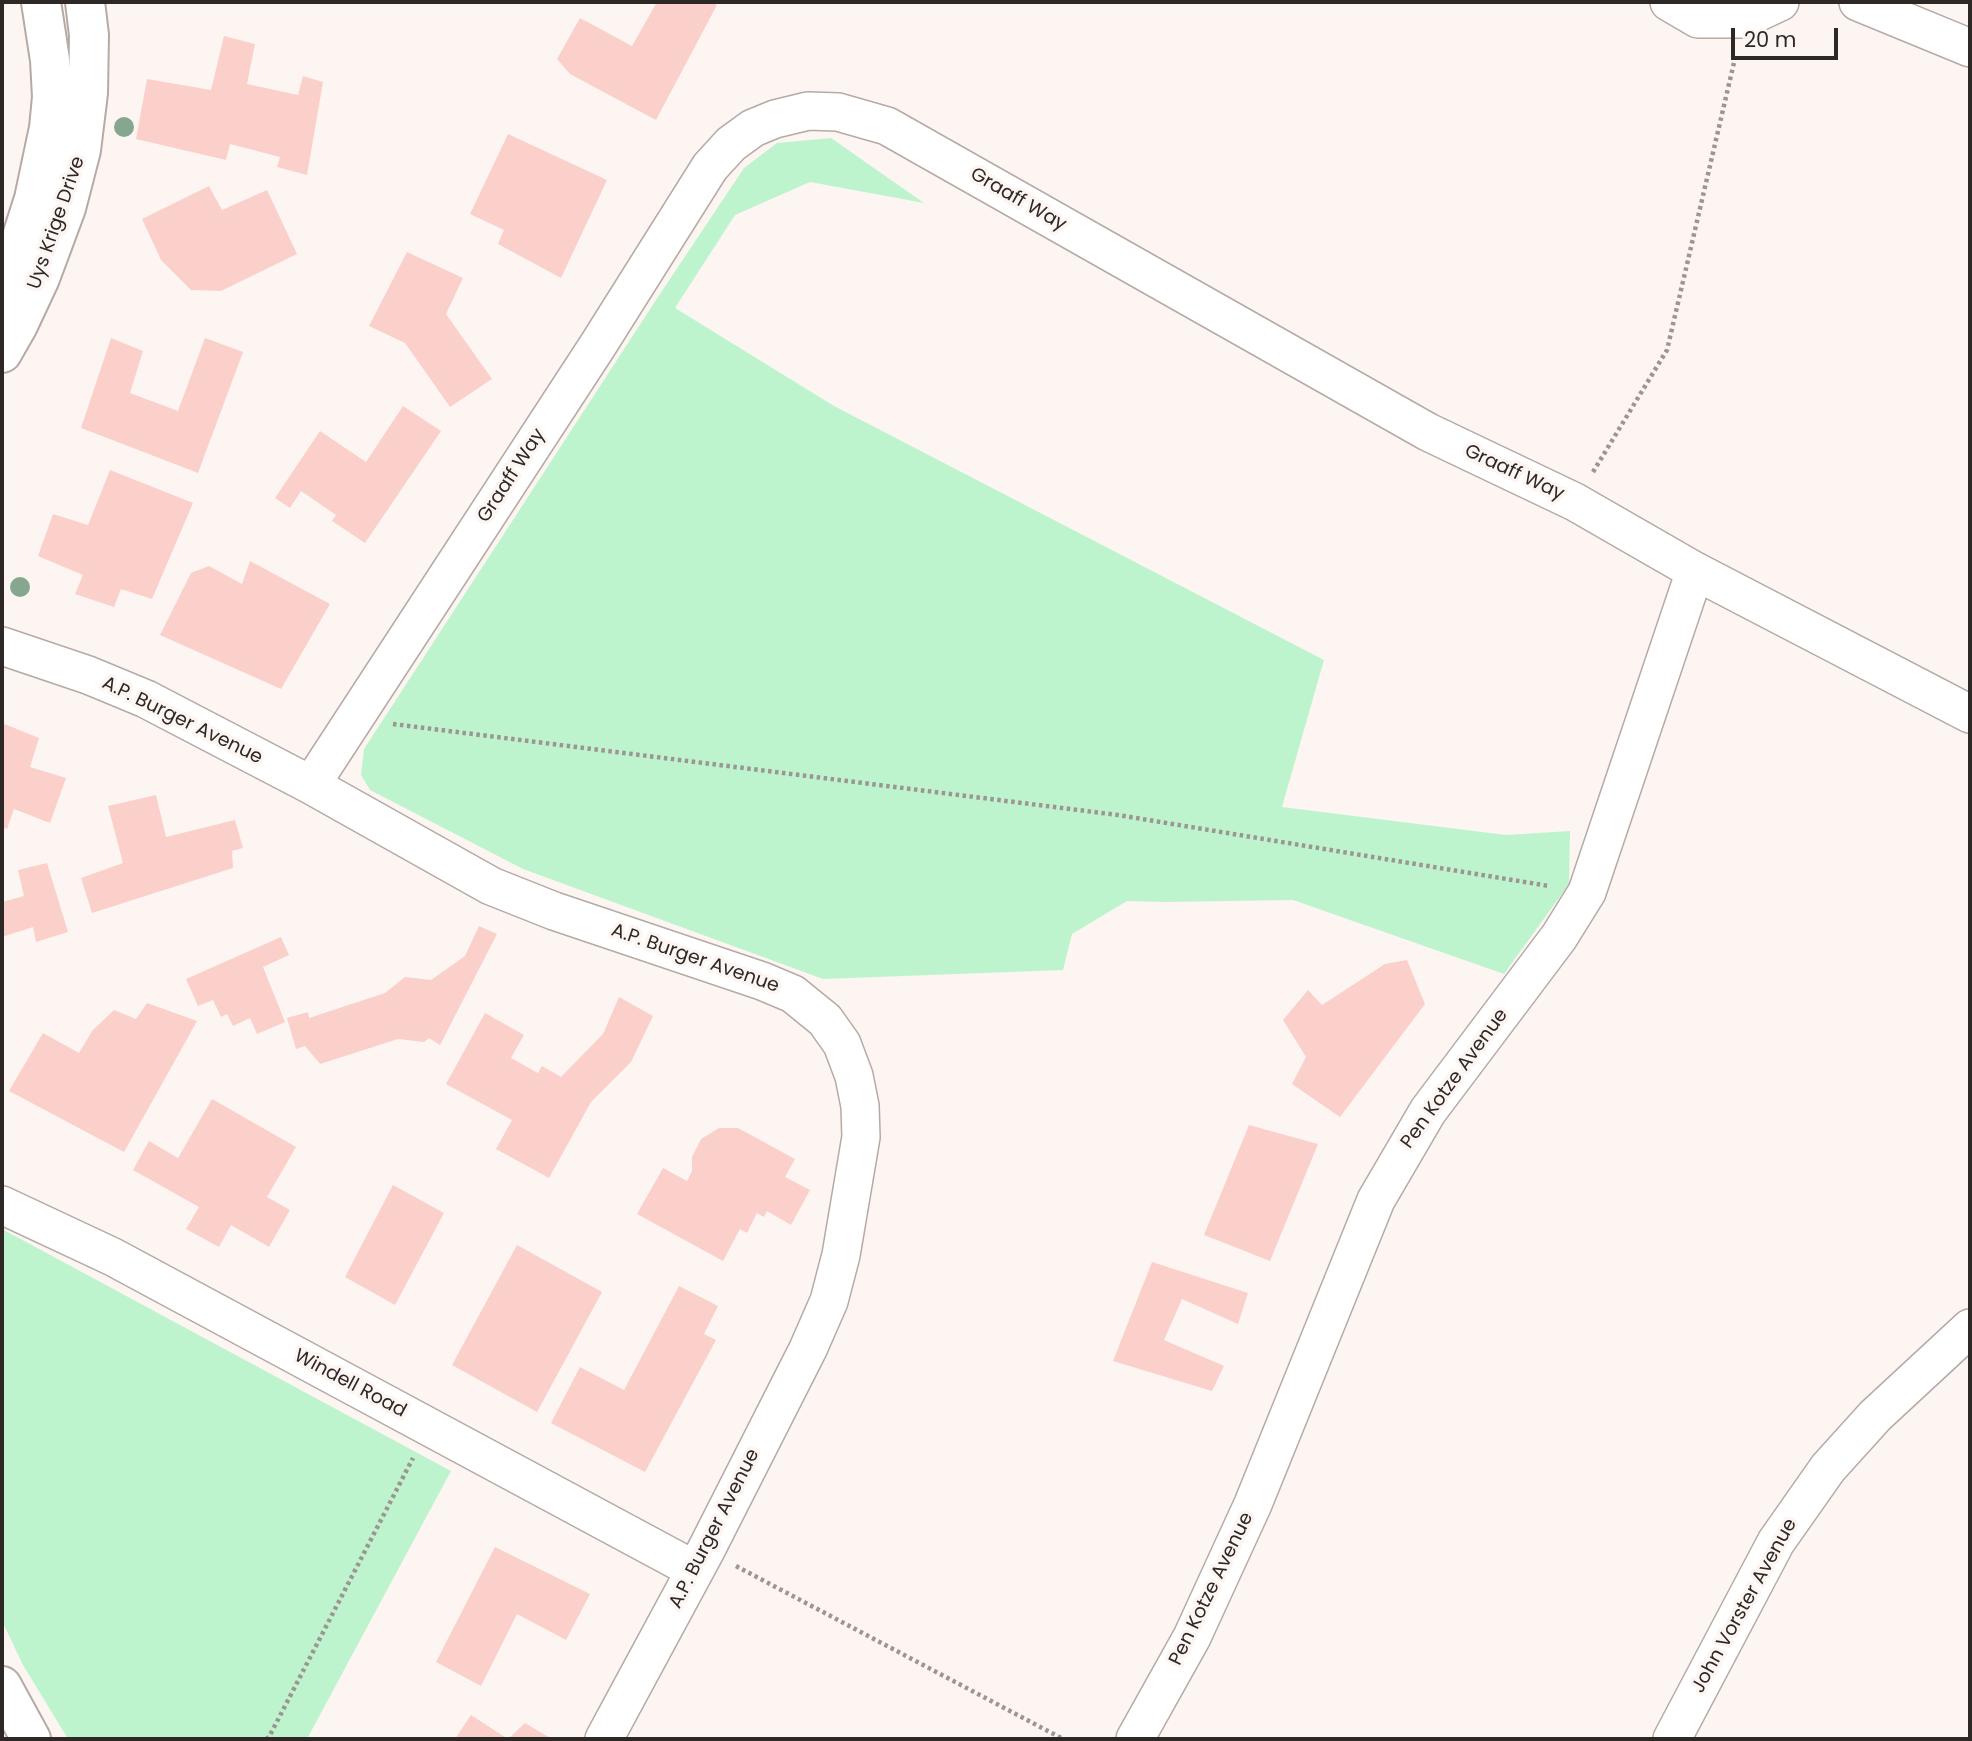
<!DOCTYPE html>
<html>
<head>
<meta charset="utf-8">
<style>
	body { margin:0 }
	#map { position:relative; width:1972px; height:1741px; overflow:hidden; background:#fdf5f2; font-family:Poppins,sans-serif }
	canvas { display:block }
	.frame { position:absolute; inset:0; border:4px solid #2d2826; pointer-events:none }
	.scale { position:absolute; left:1731px; top:28px; width:107px; height:32px; box-sizing:border-box; border:4px solid #2d2826; border-top:0; padding-left:9px; font-size:21px; line-height:24px; white-space:nowrap; color:#2d2826; -webkit-text-stroke:5px #fdf5f2; paint-order:stroke }
</style>
</head>
<body>
<div id="map">
<canvas width="1972" height="1741"></canvas>
<div class="frame"></div>
<div class="scale">20 m</div>
</div>
<script>
const c = document.querySelector('canvas').getContext('2d');
c.lineJoin = 'round';
function fill(path, color) {
  c.fillStyle = color;
  c.fill(path, 'evenodd');
}
function shape(rows) {
  const path = new Path2D();
  for (const r of rows) {
    path.moveTo(r[0], r[1]);
    for (let i = 2; i < r.length; i += 2) path.lineTo(r[i], r[i + 1]);
  }
  return path;
}
function stroke(path, color, width, dash) {
  c.strokeStyle = color;
  c.lineWidth = width;
  c.lineCap = dash ? 'butt' : 'round';
  c.setLineDash(dash || []);
  c.stroke(path);
}
function drawText(font, color, halo, rows, align = 'center') {
  c.font = font + ' Poppins,sans-serif';
  c.lineWidth = 7;
  c.setLineDash([]);
  c.textBaseline = 'middle';
  c.strokeStyle = halo;
  c.fillStyle = color;
  for (const [text, x, y, turn = 0] of rows) {
    c.save();
    c.translate(x, y);
    c.rotate((+turn || 0) * Math.PI / 180);
    c.textAlign = isNaN(turn) ? turn : align;
    if (halo) c.strokeText(text, 0, 0);
    c.fillText(text, 0, 0);
    c.restore();
  }
}
fill(shape([
	[831,138,924,203,810,182,735,215,675,308,834,406,1324,660,1282,807,1506,835,1570,831,1569,884,1504,974,1293,900,1163,902,1127,901,1072,934,1063,970,823,979,523,869,370,790,361,775,364,749,656,300,744,168,777,143],
	[2,1229,451,1471,307,1739,68,1739,23,1665,2,1621]
]), '#bef4cd');
fill(shape([
	[657,2,711,2,717,5,656,120,570,74,557,59,580,18,632,46],
	[224,36,255,44,247,84,298,95,303,76,323,82,307,175,277,167,280,157,230,144,226,160,136,139,147,79,211,90],
	[508,134,607,180,561,278,498,244,504,230,470,214],
	[209,186,222,210,267,190,297,254,221,291,191,290,161,260,142,219],
	[407,252,463,278,446,314,492,379,450,407,405,343,369,326],
	[111,338,143,351,130,393,178,411,205,338,243,352,198,473,81,428],
	[403,406,441,431,365,543,332,521,336,515,301,491,290,508,275,498,320,431,366,462],
	[110,470,193,503,152,599,121,589,114,607,75,594,83,575,38,556,53,514,88,525],
	[250,561,330,604,281,689,160,635,191,573,209,566,242,584],
	[2,723,39,738,30,767,66,778,50,823,14,809,7,829,2,827],
	[156,795,166,837,235,820,243,848,232,851,233,868,92,913,81,878,123,863,108,806],
	[47,863,68,932,36,942,33,927,2,937,2,902,24,896,18,870],
	[479,926,497,934,440,1045,429,1038,424,1042,398,1039,320,1064,305,1046,296,1049,287,1018,308,1012,309,1018,385,993,405,977,431,980,465,956],
	[281,937,289,955,263,967,285,1022,257,1034,250,1018,233,1026,227,1014,221,1017,213,1000,198,1006,186,979],
	[1407,960,1425,1004,1340,1117,1292,1084,1306,1057,1283,1020,1308,990,1322,1005,1385,964],
	[619,997,653,1016,631,1062,591,1102,549,1178,496,1149,512,1120,446,1084,485,1013,524,1035,511,1058,538,1073,542,1066,561,1077,603,1034],
	[147,1003,197,1021,124,1152,9,1091,43,1033,79,1053,92,1031,114,1010,136,1019],
	[212,1099,296,1147,267,1197,290,1210,269,1247,231,1225,219,1247,186,1229,199,1207,133,1170,149,1141,178,1158],
	[1249,1125,1318,1144,1270,1261,1204,1235],
	[719,1128,738,1128,795,1159,785,1177,810,1190,791,1225,767,1211,764,1217,757,1213,747,1233,740,1229,723,1261,637,1214,663,1168,687,1181,692,1171,692,1157,701,1139],
	[393,1185,444,1213,395,1305,345,1277],
	[517,1245,602,1292,537,1412,452,1365],
	[1152,1262,1248,1293,1238,1324,1182,1299,1164,1340,1224,1366,1212,1391,1113,1361],
	[679,1286,718,1306,704,1334,716,1340,645,1472,551,1423,580,1367,624,1390],
	[495,1547,590,1594,566,1640,517,1614,481,1686,436,1662],
	[471,1715,508,1739,525,1723,552,1739,455,1739]
]), '#fbd0ca');
const minor = shape([
	[1669,2,1698,19,1744,19,1780,2],
	[1858,2,1970,48],
	[2,646,88,675,146,699,311,785,491,886,554,911,762,981,793,994,825,1020,842,1044,854,1076,860,1106,861,1137,841,1255,829,1301,808,1349,706,1550,604,1739],
	[311,785,598,345,710,167,731,144,753,128,775,119,808,111,838,112,887,126,1428,432,1575,502,1695,571,1970,714],
	[2,1205,113,1257,695,1570],
	[1135,1739,1192,1637,1253,1504,1376,1200,1428,1111,1559,937,1587,892,1695,571],
	[1672,1739,1776,1542,1828,1468,1875,1416,1970,1328]
]);
const tertiary = shape([
	[2,299,34,199,49,128,52,97,50,60,41,2],
	[2,353,18,325,40,278,66,208,81,150,88,93,89,35,85,2],
	[2,1686,31,1739]
]);
stroke(minor, '#b6aaa4', 40);
stroke(tertiary, '#b6aaa4', 42);
stroke(shape([
	[1593,472,1667,350,1736,54],
	[393,724,1118,815,1549,886],
	[736,1566,1063,1739],
	[266,1739,269,1737,413,1458]
]), '#9c9592', 4.5, [3.5, 3.5]);
stroke(minor, '#fff', 37);
stroke(tertiary, '#fff', 38);
c.fillStyle = '#87a690';
for (const [x, y] of [
	[124,127],
	[20,587]
]) {
  c.beginPath();
  c.arc(x, y, 10, 0, 2 * Math.PI);
  c.fill();
}
drawText('19px', '#2d2826', '#fdf5f2', [
	["Graaff Way",1018,200,30],
	["Uys Krige Drive",57,223,-71],
	["Graaff Way",1514,473,25],
	["Graaff Way",512,476,-57],
	["A.P. Burger Avenue",182,721,26],
	["A.P. Burger Avenue",695,959,19],
	["Pen Kotze Avenue",1455,1079,-54],
	["Windell Road",350,1384,28],
	["A.P. Burger Avenue",715,1529,-63],
	["Pen Kotze Avenue",1212,1589,-64],
	["John Vorster Avenue",1745,1606,-61]
]);
</script>
</body>
</html>
